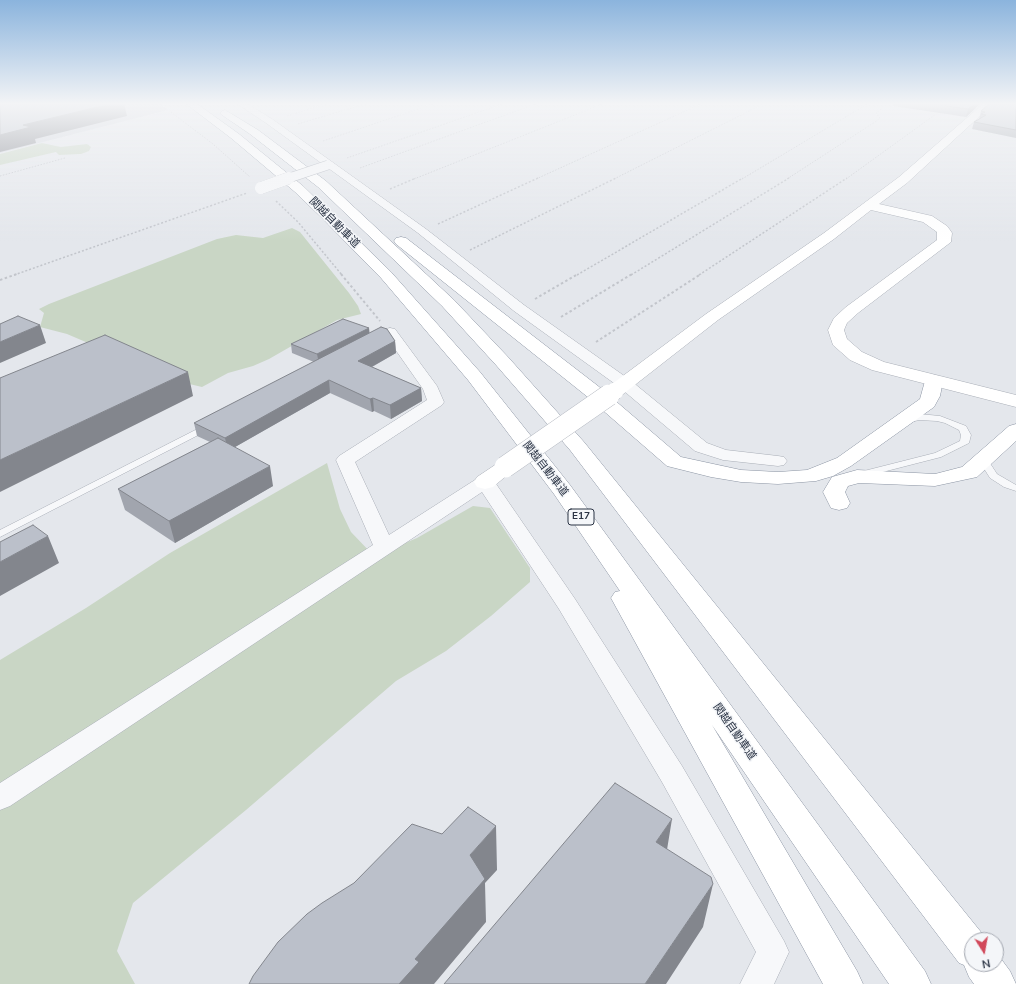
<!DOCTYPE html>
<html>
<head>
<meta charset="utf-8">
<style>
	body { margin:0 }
	#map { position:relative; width:1016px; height:984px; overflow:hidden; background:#e4e7ec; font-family:"Nunito Sans",sans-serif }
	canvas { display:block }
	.north { position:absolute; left:964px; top:932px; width:40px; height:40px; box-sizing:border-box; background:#f4f6f9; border:1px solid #a4a8b1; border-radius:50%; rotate:169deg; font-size:11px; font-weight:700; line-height:16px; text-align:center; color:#2b3445 }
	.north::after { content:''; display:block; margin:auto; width:14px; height:18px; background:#d1495b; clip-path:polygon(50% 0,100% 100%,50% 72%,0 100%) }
</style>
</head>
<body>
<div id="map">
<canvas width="1016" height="984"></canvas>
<div class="north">N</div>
</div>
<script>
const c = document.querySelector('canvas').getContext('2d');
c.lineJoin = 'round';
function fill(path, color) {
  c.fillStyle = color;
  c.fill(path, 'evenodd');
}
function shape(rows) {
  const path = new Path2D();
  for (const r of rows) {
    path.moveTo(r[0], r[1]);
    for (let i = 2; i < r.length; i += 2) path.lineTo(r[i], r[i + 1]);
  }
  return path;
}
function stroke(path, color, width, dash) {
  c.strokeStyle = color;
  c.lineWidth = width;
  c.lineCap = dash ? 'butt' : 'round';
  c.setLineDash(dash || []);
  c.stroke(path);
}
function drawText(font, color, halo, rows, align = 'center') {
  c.font = font + ' "Nunito Sans","Noto Sans JP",sans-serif';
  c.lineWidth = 3;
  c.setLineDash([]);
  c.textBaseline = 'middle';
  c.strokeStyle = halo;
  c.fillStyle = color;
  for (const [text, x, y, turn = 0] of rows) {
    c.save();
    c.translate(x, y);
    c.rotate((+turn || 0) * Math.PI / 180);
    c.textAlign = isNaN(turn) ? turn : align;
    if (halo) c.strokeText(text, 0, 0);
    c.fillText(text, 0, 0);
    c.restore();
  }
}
fill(shape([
	[0,103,158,103,168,110,0,153]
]), '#d2d6de');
fill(shape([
	[42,143,61,147,87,144,91,147,89,151,81,154,59,155,56,152,0,165,0,154],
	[292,228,300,232,349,293,358,306,361,314,337,320,269,359,253,366,228,373,202,387,177,381,67,334,40,327,44,313,39,309,49,304,217,239,236,235,263,238],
	[327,463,340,509,351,532,374,556,417,538,473,506,490,508,530,568,530,582,491,616,446,651,396,681,246,810,133,903,117,951,135,984,0,984,0,660,86,608,170,553]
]), '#c9d6c5');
const lane = shape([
	[919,414,940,416,966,426,971,435,969,443,941,457,863,477,860,476,858,474,860,472,935,453,960,441,961,435,959,430,945,423,937,421,919,420,907,423,903,420,904,418,919,414],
	[209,423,212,424,214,426,212,428,0,537,0,530,209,423],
	[983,456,986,457,997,474,1016,485,1016,491,1004,487,990,478,978,459,983,456]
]);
const street = shape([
	[236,103,246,103,272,119,426,229,524,305,630,380,707,443,726,450,778,456,784,457,787,461,784,465,778,466,723,460,695,451,618,386,514,311,418,233,266,123,236,103],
	[390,328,395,329,437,386,444,402,442,405,355,462,389,535,478,478,485,476,492,478,575,599,682,766,784,941,789,952,774,984,740,984,756,952,662,782,559,609,482,492,10,806,0,810,0,783,373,545,336,460,339,456,427,400,423,389,383,332,385,329,390,328]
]);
const secondary = shape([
	[984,103,994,103,907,183,879,204,932,216,947,226,950,230,952,233,951,242,858,313,847,323,844,330,847,339,862,352,884,362,1016,395,1016,407,872,370,850,360,833,345,828,330,834,318,846,307,937,240,937,232,923,222,871,210,834,239,718,320,622,395,615,397,608,395,606,391,608,387,706,314,824,233,899,177,984,103],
	[505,461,512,463,516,467,512,471,493,487,485,489,477,487,474,482,477,477,498,463,505,461]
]);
const highway = shape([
	[185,103,196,103,239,134,303,186,391,272,480,372,570,485,925,971,931,984,889,984,712,725,857,971,863,984,823,984,611,598,615,592,620,591,554,494,468,380,381,278,321,217,295,192,231,138,185,103],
	[225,110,258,130,326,181,454,300,508,357,584,442,985,937,986,940,972,940,972,964,996,964,996,952,1010,971,1016,984,974,984,969,977,964,965,959,963,570,450,496,365,442,306,318,187,250,134,222,115,220,113,222,111,225,110],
	[401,237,406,238,598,386,681,457,741,470,778,472,807,470,837,458,920,399,925,381,927,377,934,375,941,377,943,381,940,396,934,407,851,466,833,476,816,481,778,484,741,482,711,477,667,466,584,394,396,244,394,241,396,238,401,237],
	[1016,424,1016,441,977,477,935,486,859,483,848,486,845,492,850,503,847,508,839,510,831,508,823,492,832,477,857,470,935,474,962,467,1009,426,1016,424]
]);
stroke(lane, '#a9aeb7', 1);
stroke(street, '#a9aeb7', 1);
stroke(secondary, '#a9aeb7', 1);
stroke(highway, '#8b94a3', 1);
stroke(shape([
	[159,103,213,144,250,177],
	[287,116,329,103],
	[298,124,368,103],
	[323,141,436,103],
	[347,158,505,103],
	[360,168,538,103],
	[0,176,65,158],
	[414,179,605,103],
	[536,179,703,103],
	[614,179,765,103],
	[742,179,869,103],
	[787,179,878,120,880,118,876,113,882,108],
	[846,179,936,114]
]), '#c2c5cb', 1, [1.5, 1.5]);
stroke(shape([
	[390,189,416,178],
	[276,201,298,222,342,275],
	[438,224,538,178],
	[470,250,616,178],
	[14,275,247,193],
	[577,275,743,178],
	[631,275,789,178],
	[699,275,847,178]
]), '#c2c5cb', 1.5, [2, 2]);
stroke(shape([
	[341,274,380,321],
	[0,280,17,274],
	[535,299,578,274],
	[561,317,632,274],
	[596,342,701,274]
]), '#c2c5cb', 2, [2.5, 2.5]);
fill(lane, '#f7f8fa');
fill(street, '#f7f8fa');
fill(secondary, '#fff');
fill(highway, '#fff');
const streetBridgeFar1 = shape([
	[286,179,328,165]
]);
const streetBridge = shape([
	[261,188,289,178]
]);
const secondaryBridgeFar1 = shape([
	[608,396,615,391]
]);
const secondaryBridge = shape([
	[505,467,609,395]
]);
stroke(streetBridgeFar1, '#a9aeb7', 10, []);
stroke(streetBridge, '#a9aeb7', 12, []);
stroke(secondaryBridgeFar1, '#a9aeb7', 18, []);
stroke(secondaryBridge, '#a9aeb7', 22, []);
stroke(streetBridgeFar1, '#f7f8fa', 9);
stroke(streetBridge, '#f7f8fa', 12);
stroke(secondaryBridgeFar1, '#fff', 17);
stroke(secondaryBridge, '#fff', 21);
fill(shape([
	[894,103,981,103,966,117,893,106],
	[1016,103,1016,138,972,129,974,122,979,119,981,111],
	[369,328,369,334,395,341,396,353,372,367,421,388,422,401,391,419,374,411,372,412,330,393,235,447,273,486,175,543,125,510,118,489,210,442,197,436,194,423,314,362,292,353,291,344]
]), '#a1a5ae');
fill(shape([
	[114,103,124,103,127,116,35,139,36,143,0,152,0,135,23,125],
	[975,103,981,103,966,117,968,109],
	[40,325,46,343,0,363,0,342],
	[369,328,370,337,319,364,317,354],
	[395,341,396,353,359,374,358,361],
	[188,372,193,396,0,492,0,460],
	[329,380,330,393,228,451,225,438],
	[421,388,422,401,391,419,390,405],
	[373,398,374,411,372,412,370,399],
	[270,466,273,486,175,543,169,521],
	[48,536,59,563,0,596,0,562],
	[672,819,665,862,656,842],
	[496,826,497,870,485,883,486,922,434,984,399,984,415,959,470,855],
	[713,884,703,927,666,984,645,984]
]), '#83868d');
const building = shape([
	[5,103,114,103,23,125,31,127,0,135,0,105,5,103],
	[927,103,975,103,968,109,927,103],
	[990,103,1016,103,1016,130,974,122,986,115,981,114,985,112,981,111,990,103],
	[18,316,40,325,0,342,0,324,18,316],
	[343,319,369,328,317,354,291,344,343,319],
	[381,327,387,329,395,341,358,361,421,388,390,405,373,398,370,399,329,380,225,438,194,423,381,327],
	[105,335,188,372,0,460,0,378,105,335],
	[218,438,270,466,169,521,118,489,218,438],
	[33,525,48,536,0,562,0,542,33,525],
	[615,783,672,819,656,842,711,877,713,884,645,984,444,984,615,783],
	[468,807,496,826,470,855,485,879,415,959,419,962,399,984,249,984,253,976,278,942,307,914,322,903,354,883,412,824,442,834,468,807]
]);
fill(building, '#bbc0ca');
stroke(building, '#83868d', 1);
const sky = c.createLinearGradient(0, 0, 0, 241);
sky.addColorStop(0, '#8bb4dd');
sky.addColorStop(0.43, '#f3f4f6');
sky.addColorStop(1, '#f3f4f600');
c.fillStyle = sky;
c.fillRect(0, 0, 1016, 241);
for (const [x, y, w] of [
	[581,517,26]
]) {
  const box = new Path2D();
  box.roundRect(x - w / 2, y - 8, w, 16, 3);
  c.fillStyle = '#f4f6f9';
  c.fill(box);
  stroke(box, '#2b3445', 1);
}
drawText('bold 10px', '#2b3445', null, [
	["E17",581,517]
]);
drawText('11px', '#2b3445', '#f4f6f9', [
	["関越自動車道",334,223,45],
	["関越自動車道",545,469,52],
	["関越自動車道",734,732,55]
]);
</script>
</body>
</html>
